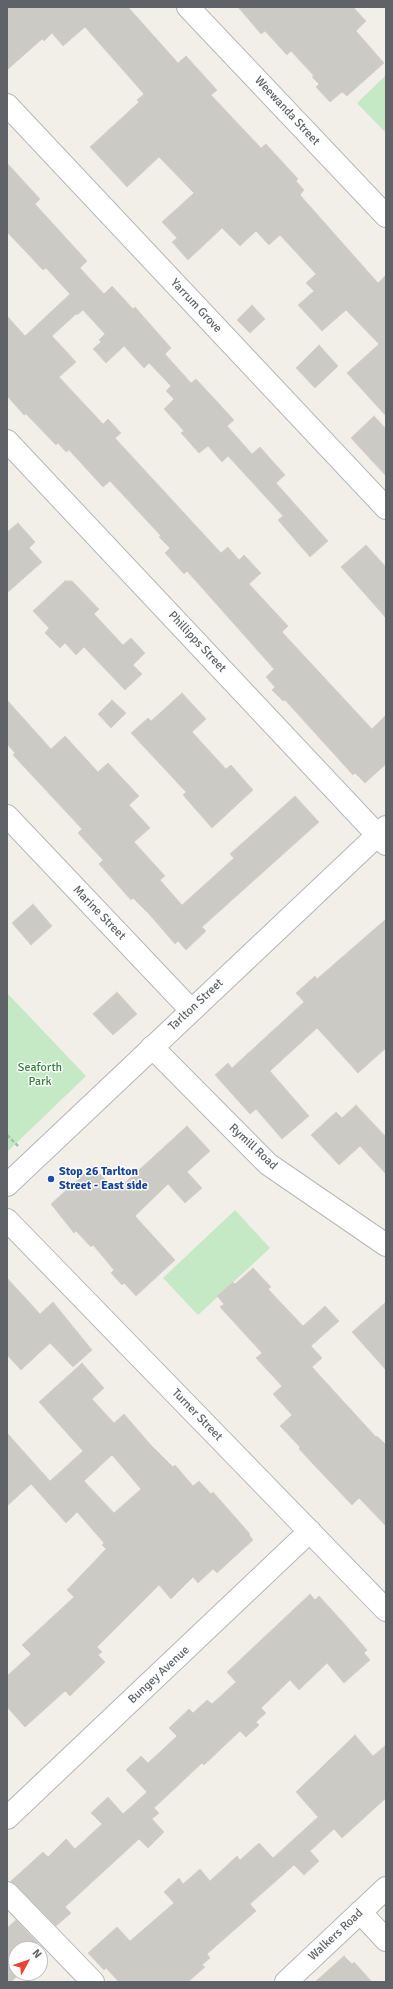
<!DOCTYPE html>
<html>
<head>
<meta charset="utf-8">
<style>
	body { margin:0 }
	#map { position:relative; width:393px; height:1989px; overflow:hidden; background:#f1efe8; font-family:Signika,sans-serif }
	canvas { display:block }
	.frame { position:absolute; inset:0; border:8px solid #5f6368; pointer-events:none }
	.north { position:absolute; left:8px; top:1941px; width:40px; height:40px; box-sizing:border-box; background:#fff; border:1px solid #bfc1c3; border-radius:50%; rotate:50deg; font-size:11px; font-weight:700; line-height:16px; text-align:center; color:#5f6368 }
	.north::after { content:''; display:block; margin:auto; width:14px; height:18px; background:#ea4335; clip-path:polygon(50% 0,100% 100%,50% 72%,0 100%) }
</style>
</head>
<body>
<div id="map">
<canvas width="393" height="1989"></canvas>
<div class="frame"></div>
<div class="north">N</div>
</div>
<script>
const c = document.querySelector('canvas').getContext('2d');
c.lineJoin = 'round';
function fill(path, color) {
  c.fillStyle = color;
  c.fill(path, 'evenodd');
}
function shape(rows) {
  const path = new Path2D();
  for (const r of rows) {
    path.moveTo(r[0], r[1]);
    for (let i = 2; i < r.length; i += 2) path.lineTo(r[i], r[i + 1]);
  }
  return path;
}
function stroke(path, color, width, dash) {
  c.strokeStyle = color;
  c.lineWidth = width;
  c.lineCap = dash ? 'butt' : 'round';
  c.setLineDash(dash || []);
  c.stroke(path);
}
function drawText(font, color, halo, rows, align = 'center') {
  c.font = font + ' Signika,sans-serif';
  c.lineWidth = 3;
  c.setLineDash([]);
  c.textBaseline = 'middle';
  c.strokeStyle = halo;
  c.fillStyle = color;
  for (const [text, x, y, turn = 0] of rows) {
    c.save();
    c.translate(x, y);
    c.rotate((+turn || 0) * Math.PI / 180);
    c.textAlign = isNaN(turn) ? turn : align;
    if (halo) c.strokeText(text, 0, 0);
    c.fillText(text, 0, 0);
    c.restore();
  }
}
fill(shape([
	[386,75,386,133,357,103],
	[7,993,86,1076,7,1152],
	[235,1210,270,1248,198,1315,163,1278]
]), '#c5e8c5');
const building = shape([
	[7,7,128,7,178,63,186,56,217,90,211,95,261,148,266,144,298,179,296,181,304,190,300,195,378,283,386,275,386,416,347,373,379,344,346,310,322,331,298,305,314,291,306,283,316,274,280,235,269,245,256,231,240,246,222,228,188,260,172,242,177,238,162,222,194,193,159,157,127,187,90,147,139,102,137,100,144,94,85,27,63,46,52,33,44,41,42,39,7,70,7,7],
	[238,7,353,7,366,21,356,31,384,63,347,96,342,92,330,102,316,87,319,84,312,77,314,76,291,51,287,55,265,31,261,34,238,7],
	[7,163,40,199,35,204,87,261,80,268,104,294,112,286,133,309,135,307,171,348,165,354,191,383,196,379,234,420,227,426,252,454,260,447,285,475,276,483,328,541,310,557,278,520,283,516,228,456,222,462,208,446,199,453,181,433,184,431,164,409,174,399,166,391,171,386,149,363,144,368,124,346,106,363,93,349,101,342,99,340,105,334,83,310,77,315,76,314,52,336,76,362,59,377,103,424,108,419,121,433,115,438,221,553,228,547,239,560,244,555,261,573,249,584,288,626,282,632,372,729,386,715,386,764,365,783,355,773,353,775,285,700,283,701,272,690,275,687,266,677,274,669,187,571,184,574,165,553,170,548,159,537,161,536,110,481,103,487,69,450,66,452,58,443,56,445,26,414,24,415,7,396,7,316,25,336,70,294,46,268,43,270,7,232,7,163],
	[252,305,265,319,250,333,237,320,252,305],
	[319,345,338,366,315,388,296,368,319,345],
	[374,416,386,429,386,476,351,438,374,416],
	[18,523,35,542,29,548,42,562,7,593,7,532,18,523],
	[366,545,386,567,386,618,341,567,366,545],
	[65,581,72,581,99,609,94,614,123,645,131,638,145,653,133,665,142,674,125,690,84,647,76,655,65,643,60,648,45,633,49,628,33,611,65,581],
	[182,693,206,719,192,732,226,769,231,765,253,790,212,828,183,795,186,792,131,733,148,718,151,721,182,693],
	[7,700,51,749,65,736,98,772,108,763,139,796,129,805,150,828,134,842,165,876,160,880,182,905,234,858,230,854,295,796,319,822,202,927,206,931,186,950,178,941,175,944,149,914,133,898,131,900,99,864,103,860,78,833,82,829,13,755,15,753,7,744,7,700],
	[112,700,126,713,111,728,98,714,112,700],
	[33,904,52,926,31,945,12,923,33,904],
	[386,919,386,1048,358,1073,317,1028,270,1071,309,1116,282,1139,256,1109,250,1114,215,1075,228,1063,232,1068,304,1002,296,993,315,976,317,979,386,919],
	[117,992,137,1014,113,1035,93,1014,117,992],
	[356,1105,386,1137,386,1174,360,1146,339,1165,311,1135,336,1112,342,1118,356,1105],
	[187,1126,210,1151,187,1172,202,1188,185,1203,168,1184,135,1216,175,1260,136,1296,124,1283,122,1285,111,1273,114,1270,93,1245,91,1247,76,1231,74,1233,51,1204,93,1166,116,1191,187,1126],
	[253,1268,271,1287,268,1289,303,1326,325,1306,339,1321,311,1346,322,1358,312,1367,376,1437,377,1436,386,1445,386,1526,359,1498,352,1505,314,1465,299,1449,300,1447,280,1426,292,1415,273,1394,282,1386,256,1358,262,1353,220,1307,224,1304,217,1296,233,1282,235,1284,253,1268],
	[7,1278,40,1314,53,1302,92,1350,73,1367,50,1343,21,1370,7,1355,7,1278],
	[386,1302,386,1370,352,1332,386,1302],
	[82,1363,104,1388,92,1399,114,1423,124,1414,150,1444,173,1467,175,1465,193,1486,199,1481,211,1494,213,1492,250,1534,249,1535,253,1540,217,1573,213,1569,198,1583,193,1577,171,1599,159,1585,97,1647,102,1652,98,1655,105,1662,70,1696,65,1691,25,1727,7,1707,7,1676,31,1654,22,1645,74,1597,67,1590,106,1549,102,1545,104,1543,77,1512,66,1523,31,1484,7,1506,7,1433,50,1481,83,1451,39,1402,82,1363],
	[112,1455,141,1489,114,1513,84,1481,112,1455],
	[310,1594,315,1600,319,1596,341,1620,367,1650,364,1653,370,1660,344,1683,327,1663,299,1690,290,1680,261,1708,266,1713,256,1722,259,1725,246,1737,240,1731,204,1765,202,1763,154,1808,159,1813,152,1819,164,1832,148,1848,139,1839,65,1907,71,1913,56,1926,11,1881,43,1852,48,1857,66,1839,75,1849,102,1824,91,1813,108,1797,123,1814,147,1792,126,1770,141,1756,148,1763,177,1736,169,1728,189,1709,193,1713,207,1700,212,1704,236,1682,227,1672,310,1594],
	[355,1735,373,1756,386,1745,386,1798,342,1838,334,1829,310,1851,319,1861,304,1875,294,1865,250,1904,256,1911,207,1954,210,1958,202,1965,205,1967,188,1982,119,1982,106,1968,104,1970,88,1953,117,1927,130,1941,174,1903,164,1892,179,1878,183,1884,200,1869,210,1881,237,1856,240,1860,259,1843,273,1858,318,1817,296,1792,355,1735],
	[16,1920,38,1943,33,1949,16,1949,16,1973,20,1973,11,1982,7,1982,7,1928,16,1920],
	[344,1956,352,1964,354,1962,372,1982,315,1982,344,1956]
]);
fill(building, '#cccac5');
stroke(building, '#d6d1c6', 1);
const minor = shape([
	[188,7,386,216],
	[7,105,386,508],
	[7,441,386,844],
	[7,816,191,1010],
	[152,1047,268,1164,386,1245],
	[7,1185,386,827],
	[7,1220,386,1610],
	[7,1818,310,1531],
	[7,1893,93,1982],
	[360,1912,386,1940],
	[286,1982,386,1888]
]);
stroke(minor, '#b5b8bc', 24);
stroke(shape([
	[7,1135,18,1146]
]), '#9cc7a9', 2.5, [4, 2]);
stroke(minor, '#fff', 22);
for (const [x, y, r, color] of [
	[51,1179,4,"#1a4fb4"]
]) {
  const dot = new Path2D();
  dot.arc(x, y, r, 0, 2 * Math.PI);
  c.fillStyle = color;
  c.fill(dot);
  stroke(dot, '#fff', 1.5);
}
drawText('12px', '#5f6368', '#fff', [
	["Weewanda Street",287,111,47],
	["Yarrum Grove",196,306,47],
	["Phillipps Street",197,642,47],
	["Marine Street",99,913,46],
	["Tarlton Street",196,1005,-43],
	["Rymill Road",253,1147,43],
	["Turner Street",197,1415,46],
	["Bungey Avenue",159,1675,-43],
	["Walkers Road",336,1935,-43]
]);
drawText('12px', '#348238', '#fff', [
	["Seaforth",40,1068],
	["Park",40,1082]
]);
drawText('bold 12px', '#164399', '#fff', [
	["Stop 26 Tarlton",59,1172],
	["Street - East side",59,1186]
], 'left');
</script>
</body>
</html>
